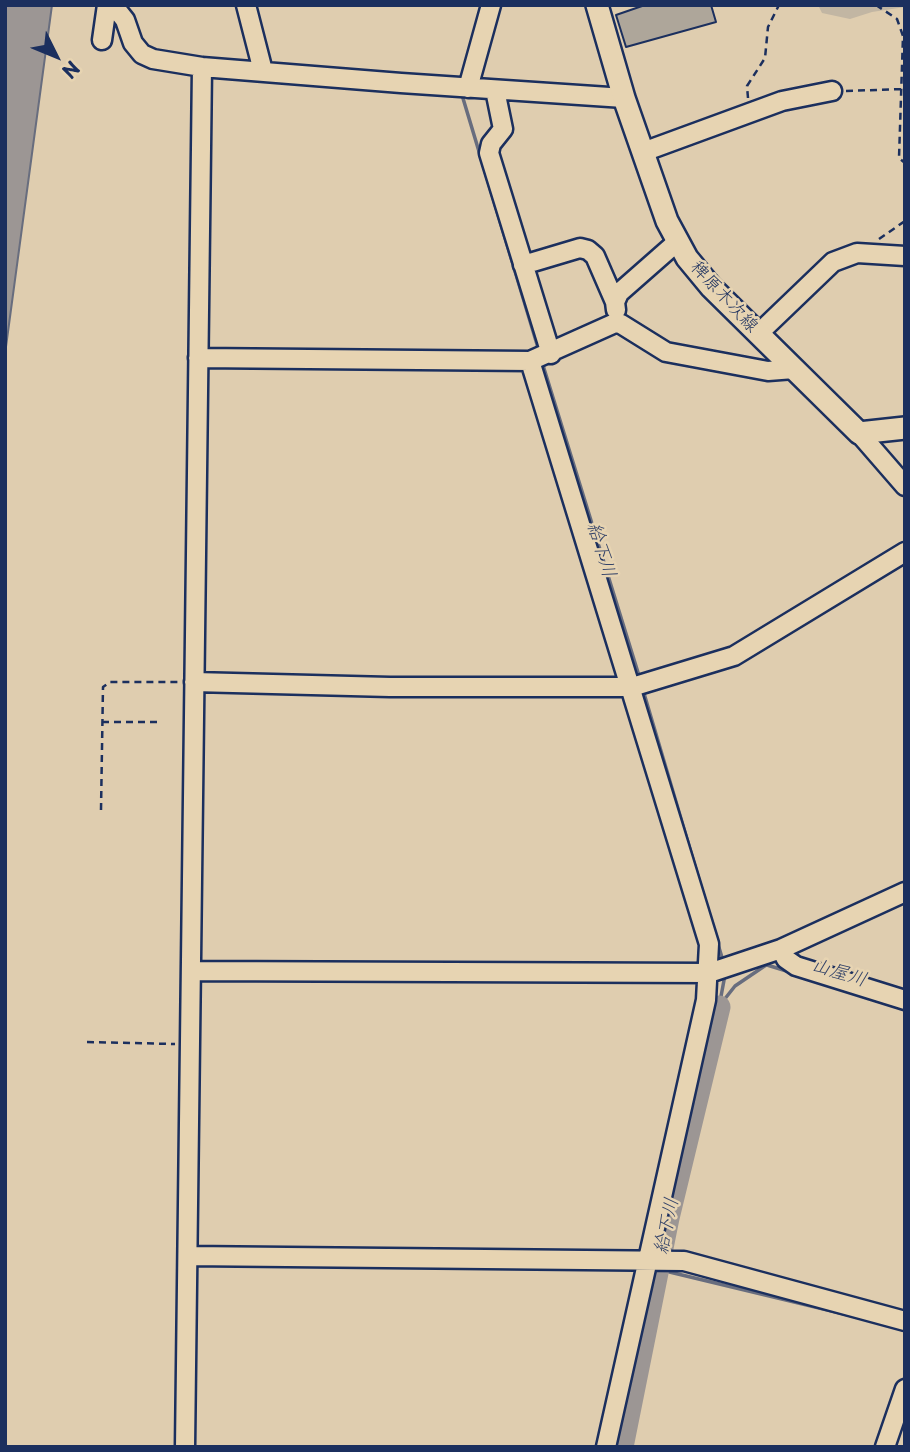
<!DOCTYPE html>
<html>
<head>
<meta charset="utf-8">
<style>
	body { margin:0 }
	#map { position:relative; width:910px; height:1452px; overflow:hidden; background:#dfcdaf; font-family:"Playpen Sans",sans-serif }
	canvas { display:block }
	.frame { position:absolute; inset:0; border:7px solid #1b2f5e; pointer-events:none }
	.north { position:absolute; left:21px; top:21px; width:70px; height:70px; -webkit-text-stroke:5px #e7d4b2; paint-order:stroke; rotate:133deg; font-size:19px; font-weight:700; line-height:28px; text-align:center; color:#1b2f5e }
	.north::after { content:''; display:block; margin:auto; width:24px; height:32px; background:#1b2f5e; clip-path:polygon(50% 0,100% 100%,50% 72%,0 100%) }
</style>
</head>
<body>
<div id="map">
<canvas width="910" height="1452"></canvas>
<div class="frame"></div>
<div class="north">N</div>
</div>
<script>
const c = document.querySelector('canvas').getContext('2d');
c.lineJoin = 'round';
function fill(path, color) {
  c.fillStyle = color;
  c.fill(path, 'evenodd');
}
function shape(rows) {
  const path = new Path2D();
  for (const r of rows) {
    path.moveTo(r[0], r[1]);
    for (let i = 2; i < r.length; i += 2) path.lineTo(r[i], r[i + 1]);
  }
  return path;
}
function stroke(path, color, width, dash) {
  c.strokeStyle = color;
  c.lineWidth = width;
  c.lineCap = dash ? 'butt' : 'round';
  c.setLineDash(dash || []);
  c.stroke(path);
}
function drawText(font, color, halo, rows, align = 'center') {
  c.font = font + ' "Playpen Sans","Klee One",sans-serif';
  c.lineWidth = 5;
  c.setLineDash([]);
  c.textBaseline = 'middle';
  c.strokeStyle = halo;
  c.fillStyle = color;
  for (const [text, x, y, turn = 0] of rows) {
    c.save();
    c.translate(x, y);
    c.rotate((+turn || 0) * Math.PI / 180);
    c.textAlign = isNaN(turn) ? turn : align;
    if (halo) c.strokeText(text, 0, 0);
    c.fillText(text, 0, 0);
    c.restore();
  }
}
fill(shape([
	[818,5,905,5,905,7,872,12,850,19,822,13]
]), '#c2b6a3');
const water = shape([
	[5,5,52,5,5,354,5,5]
]);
fill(water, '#9c9694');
stroke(water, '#686d7e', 2);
stroke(shape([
	[462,95,539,351],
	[542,362,640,679],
	[643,690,723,961],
	[767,965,793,973],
	[720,1005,735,986,772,961],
	[719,1007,725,975],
	[657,1269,869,1320]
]), '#686d7e', 3.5);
stroke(shape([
	[622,1447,668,1218,719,1007]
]), '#9c9694', 23);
const building = shape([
	[645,5,711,5,716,22,626,47,616,15,645,5]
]);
fill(building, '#aea69a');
stroke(building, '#1b2f5e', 2);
const minor = shape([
	[113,5,125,20,133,43,142,54,153,59,202,67,401,83,624,98],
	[246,5,263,71],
	[102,40,107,5],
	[468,88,491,5],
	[495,90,503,129,491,144,489,153,551,354],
	[643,152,782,101,832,91],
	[523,265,580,248,588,250,595,256,615,302],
	[616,310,615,302,619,293,677,242],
	[758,334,833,262,857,253,905,256],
	[198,358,530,361,615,323,621,324,666,352,768,371,794,369],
	[530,361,709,944,706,1000,606,1447],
	[859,433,905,486],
	[194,682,390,687,632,687,734,656,905,552],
	[781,949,786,959,796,966,905,1000],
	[191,971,709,973,781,949,905,892],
	[188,1256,684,1261,905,1321],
	[185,1447,202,67],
	[885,1447,905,1389]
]);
const major = shape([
	[597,5,624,98,667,221,687,258,711,287,859,433,905,428]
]);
stroke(minor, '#1b2f5e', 23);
stroke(major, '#1b2f5e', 26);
stroke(shape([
	[876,5,897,19,903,36,899,158,905,163],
	[846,91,905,89],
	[748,98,747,86,765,58,768,27,779,5],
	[879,239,905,221],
	[102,722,161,722],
	[101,810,103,687,110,682,180,682],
	[87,1042,175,1044]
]), '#1b2f5e', 2.5, [7, 5]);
stroke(minor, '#e7d4b2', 18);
stroke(major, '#e7d4b2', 21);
drawText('18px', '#1b2f5e', '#e7d4b2', [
	["稗原木次線",724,297,47]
]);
drawText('italic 19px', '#354469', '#e7d4b2', [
	["給下川",601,550,73],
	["山屋川",839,973,17],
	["給下川",667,1226,-78]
]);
</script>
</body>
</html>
